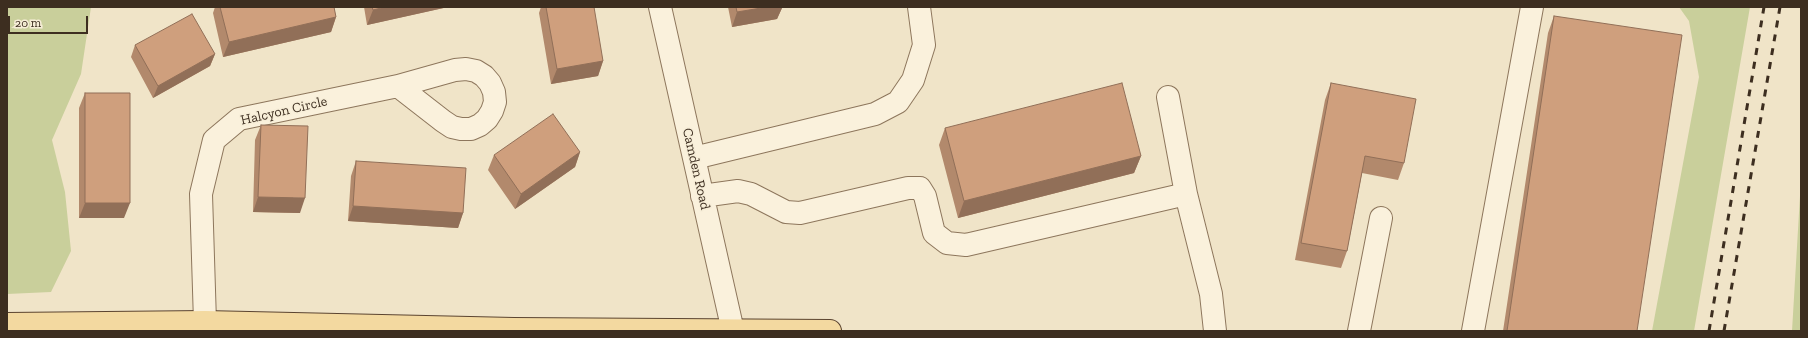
<!DOCTYPE html>
<html>
<head>
<meta charset="utf-8">
<style>
	body { margin:0 }
	#map { position:relative; width:1808px; height:338px; overflow:hidden; background:#f0e4c8; font-family:"Zilla Slab",serif }
	canvas { display:block }
	.frame { position:absolute; inset:0; border:8px solid #3d2e20; pointer-events:none }
	.scale { position:absolute; left:8px; top:16px; width:80px; height:18px; box-sizing:border-box; border:2px solid #3d2e20; border-top:0; padding-left:5px; font-size:12px; line-height:14px; white-space:nowrap; color:#3d2e20; -webkit-text-stroke:3px #f7eed8; paint-order:stroke }
</style>
</head>
<body>
<div id="map">
<canvas width="1808" height="338"></canvas>
<div class="frame"></div>
<div class="scale">20 m</div>
</div>
<script>
const c = document.querySelector('canvas').getContext('2d');
c.lineJoin = 'round';
function fill(path, color) {
  c.fillStyle = color;
  c.fill(path, 'evenodd');
}
function shape(rows) {
  const path = new Path2D();
  for (const r of rows) {
    path.moveTo(r[0], r[1]);
    for (let i = 2; i < r.length; i += 2) path.lineTo(r[i], r[i + 1]);
  }
  return path;
}
function stroke(path, color, width, dash) {
  c.strokeStyle = color;
  c.lineWidth = width;
  c.lineCap = dash ? 'butt' : 'round';
  c.setLineDash(dash || []);
  c.stroke(path);
}
function drawText(font, color, halo, rows, align = 'center') {
  c.font = font + ' "Zilla Slab",serif';
  c.lineWidth = 3;
  c.setLineDash([]);
  c.textBaseline = 'middle';
  c.strokeStyle = halo;
  c.fillStyle = color;
  for (const [text, x, y, turn = 0] of rows) {
    c.save();
    c.translate(x, y);
    c.rotate((+turn || 0) * Math.PI / 180);
    c.textAlign = isNaN(turn) ? turn : align;
    if (halo) c.strokeText(text, 0, 0);
    c.fillText(text, 0, 0);
    c.restore();
  }
}
fill(shape([
	[7,7,91,7,81,74,52,140,65,192,71,251,51,292,7,294],
	[1679,7,1750,7,1694,331,1652,331,1699,77,1689,21],
	[1801,179,1801,331,1792,331]
]), '#c9cf9b');
const minor = shape([
	[660,7,733,331],
	[1168,97,1186,194],
	[694,158,875,114,898,102,913,80,924,45,919,7],
	[702,196,738,191,751,194,786,212,800,213,908,188,920,188,925,196,934,233,947,243,966,245,1186,194,1211,294,1215,331],
	[205,322,201,194,214,140,239,119,398,86,443,121,452,127,461,129,471,129,480,125,487,119,492,111,495,102,494,92,490,83,484,76,476,71,466,69,455,70,398,86],
	[1359,331,1381,218],
	[1473,331,1532,7]
]);
const major = shape([
	[7,324,205,322,514,329,830,331]
]);
stroke(minor, '#8d765c', 24);
stroke(major, '#5b4430', 24);
stroke(minor, '#faf1dc', 22);
stroke(major, '#f3d9a0', 22);
stroke(shape([
	[1709,331,1764,7],
	[1724,331,1780,7]
]), '#3d2e20', 3, [7, 7]);
fill(shape([
	[215,7,334,7,336,17,331,32,223,57,213,13],
	[364,7,448,7,367,25],
	[541,7,546,7,603,61,598,76,551,84,539,13],
	[728,7,786,7,782,8,777,19,732,27],
	[1554,16,1637,331,1503,331,1548,33],
	[135,45,215,54,210,66,153,98,131,57],
	[1331,83,1404,163,1398,180,1362,173,1347,251,1341,268,1295,260,1325,100],
	[85,93,124,218,79,218,79,108],
	[261,125,300,213,253,212,255,140],
	[945,128,1141,156,1134,173,958,218,939,145],
	[580,152,575,167,515,209,488,170,494,155],
	[356,161,463,213,458,228,348,221,351,176]
]), '#b2896c');
fill(shape([
	[385,7,448,7,367,25,373,10],
	[767,7,786,7,782,8,777,19,732,27,737,12],
	[336,17,331,32,223,57,229,42],
	[215,54,210,66,153,98,158,86],
	[603,61,598,76,551,84,557,69],
	[580,152,575,167,515,209,521,194],
	[1141,156,1134,173,958,218,964,201],
	[258,197,305,198,300,213,253,212],
	[85,203,130,203,124,218,79,218],
	[353,206,463,213,458,228,348,221]
]), '#916f58');
const building = shape([
	[220,7,334,7,336,17,229,42,220,7],
	[372,7,385,7,373,10,372,7],
	[546,7,594,7,603,61,557,69,546,7],
	[736,7,767,7,737,12,736,7],
	[192,14,215,54,158,86,135,45,192,14],
	[1554,16,1682,35,1637,331,1507,331,1554,16],
	[1122,83,1141,156,964,201,945,128,1122,83],
	[1331,83,1416,99,1404,163,1365,156,1347,251,1301,243,1331,83],
	[85,93,130,93,130,203,85,203,85,93],
	[553,114,580,152,521,194,494,155,553,114],
	[261,125,308,126,305,198,258,197,261,125],
	[356,161,466,168,463,213,353,206,356,161]
]);
fill(building, '#cf9f7d');
stroke(building, '#916f58', 1);
drawText('14px', '#3d2e20', '#f7eed8', [
	["Halcyon Circle",284,111,-13],
	["Camden Road",696,169,77]
]);
</script>
</body>
</html>
